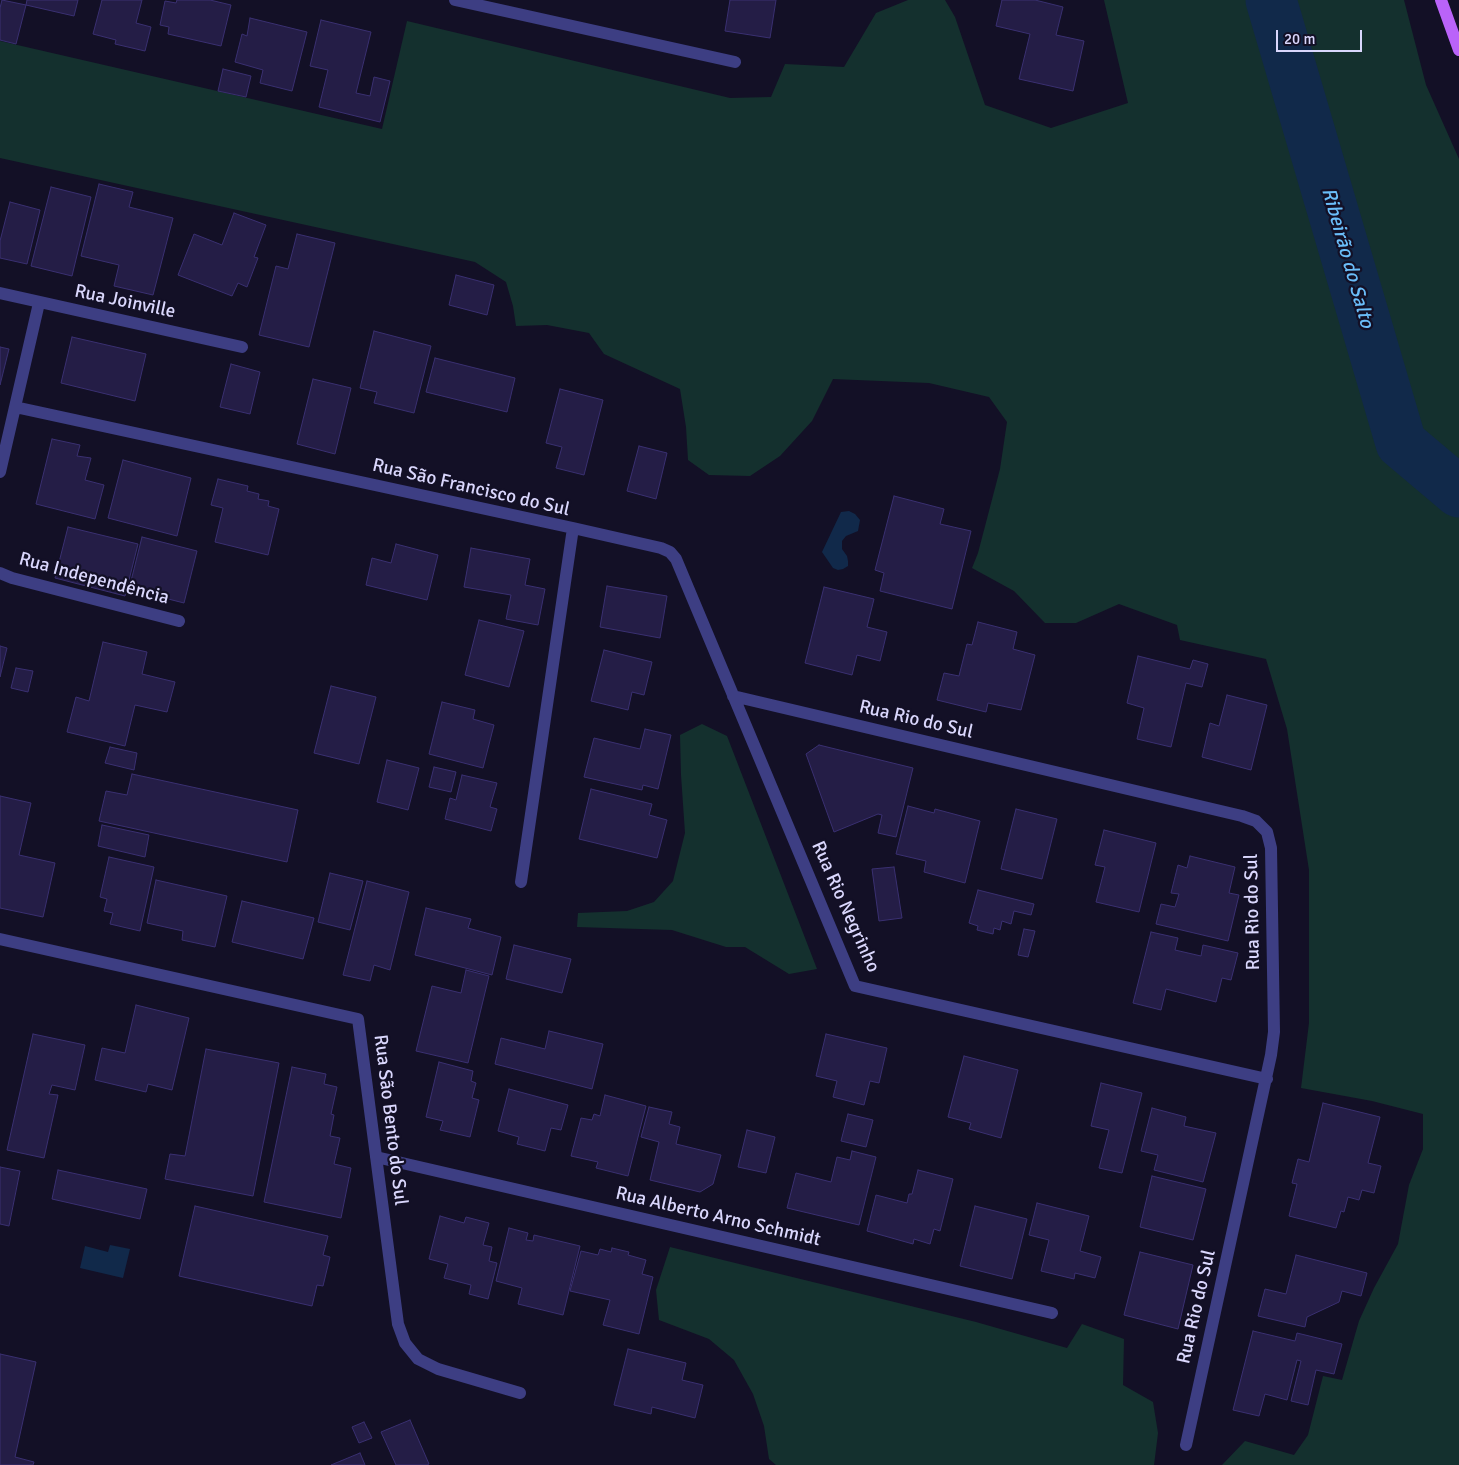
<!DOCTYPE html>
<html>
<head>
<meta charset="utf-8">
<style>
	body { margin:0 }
	#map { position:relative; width:1459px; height:1465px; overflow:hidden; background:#131026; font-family:Signika,sans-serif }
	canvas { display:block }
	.scale { position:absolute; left:1276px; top:30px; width:86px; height:22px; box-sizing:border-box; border:2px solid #dad7fd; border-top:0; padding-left:6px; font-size:15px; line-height:18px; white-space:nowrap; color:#dad7fd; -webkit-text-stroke:4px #131026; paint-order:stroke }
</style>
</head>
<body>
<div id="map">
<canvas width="1459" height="1465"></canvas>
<div class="scale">20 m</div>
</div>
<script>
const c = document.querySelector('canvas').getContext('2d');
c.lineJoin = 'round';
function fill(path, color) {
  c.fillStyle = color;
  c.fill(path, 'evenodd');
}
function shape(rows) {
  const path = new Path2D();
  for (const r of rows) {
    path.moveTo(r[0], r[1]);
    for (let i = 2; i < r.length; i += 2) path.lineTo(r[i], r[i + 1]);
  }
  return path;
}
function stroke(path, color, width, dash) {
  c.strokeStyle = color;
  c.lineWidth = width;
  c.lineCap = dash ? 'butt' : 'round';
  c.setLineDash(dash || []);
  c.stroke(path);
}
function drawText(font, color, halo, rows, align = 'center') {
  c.font = font + ' Signika,sans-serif';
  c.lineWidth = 4.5;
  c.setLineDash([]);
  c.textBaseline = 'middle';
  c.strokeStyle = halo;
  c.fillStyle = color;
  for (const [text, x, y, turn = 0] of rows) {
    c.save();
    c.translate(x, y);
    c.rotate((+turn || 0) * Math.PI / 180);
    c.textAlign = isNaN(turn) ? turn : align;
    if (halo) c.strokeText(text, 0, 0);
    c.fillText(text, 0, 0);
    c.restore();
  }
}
fill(shape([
	[908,0,945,0,955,17,985,105,1051,128,1128,103,1104,0,1404,0,1426,85,1459,159,1459,1465,1222,1465,1245,1441,1294,1455,1308,1435,1323,1376,1342,1380,1359,1321,1374,1288,1398,1244,1409,1185,1423,1149,1423,1114,1372,1101,1301,1088,1309,1023,1309,870,1287,729,1266,659,1180,640,1177,625,1119,604,1076,623,1045,623,1014,591,972,568,978,553,1000,469,1007,422,989,397,929,383,833,379,812,421,780,456,750,476,709,475,688,460,686,427,680,389,604,354,589,333,547,325,516,326,513,306,506,282,475,262,0,158,0,41,382,129,407,21,730,98,771,97,785,64,844,67,876,13],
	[702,724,727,736,817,969,789,974,745,947,726,947,672,930,577,927,578,913,627,911,654,902,673,881,685,833,681,775,680,735],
	[670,1247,976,1322,1067,1348,1082,1324,1124,1339,1123,1385,1153,1402,1158,1433,1154,1465,776,1465,769,1459,764,1426,753,1394,734,1360,709,1339,659,1320,656,1290]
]), '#14302e');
fill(shape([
	[849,511,855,514,860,520,858,531,846,536,842,541,842,549,847,556,848,561,848,566,843,569,838,570,833,568,822,552,841,512],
	[110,1245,130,1249,123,1278,80,1268,85,1246,108,1252]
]), '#11294a');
stroke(shape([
	[1271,0,1401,443,1459,492]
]), '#11294a', 51);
const building = shape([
	[2,0,26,5,16,44,0,40,0,8,2,0],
	[27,0,78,0,74,16,26,5,27,0],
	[102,0,142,0,136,23,151,27,145,51,115,44,116,40,93,34,102,0],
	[177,0,210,0,231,5,221,46,168,34,169,27,160,25,165,1,176,3,177,0],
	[730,0,776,0,770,38,725,31,730,0],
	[1002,0,1035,0,1063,7,1056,35,1084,41,1073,91,1019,79,1030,34,996,26,1002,0],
	[250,18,307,32,292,91,260,83,263,70,235,62,242,34,247,36,250,18],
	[321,20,371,32,356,93,370,96,374,77,390,81,380,122,319,107,328,70,310,66,321,20],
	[223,69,251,76,246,97,218,91,223,69],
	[99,184,133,192,129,207,173,218,153,295,114,286,119,265,81,256,99,184],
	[51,187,91,197,72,276,31,266,51,187],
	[10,202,40,210,27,264,0,258,0,241,10,202],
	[234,213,266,225,254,257,258,258,247,287,238,283,232,296,178,275,194,234,222,245,234,213],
	[297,234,335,243,309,347,259,335,276,266,288,269,297,234],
	[456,275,494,285,487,315,449,305,456,275],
	[374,331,431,346,414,413,374,403,377,392,360,388,374,331],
	[72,337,146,354,135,401,61,383,72,337],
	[0,347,9,349,0,385,0,347],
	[435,358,515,378,507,412,426,392,435,358],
	[231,364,260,372,250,414,220,407,231,364],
	[313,379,351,388,335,454,297,444,313,379],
	[560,389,603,400,584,475,556,468,562,447,546,443,560,389],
	[52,439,80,445,77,456,91,458,85,480,104,485,95,519,36,504,52,439],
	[639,446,667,453,656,499,627,491,639,446],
	[123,460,191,478,177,536,108,518,123,460],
	[218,479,248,486,247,491,259,494,258,499,269,501,268,506,279,509,268,555,215,542,223,508,211,505,218,479],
	[894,496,944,509,940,524,971,531,952,609,880,591,884,573,875,570,894,496],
	[68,527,138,544,125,596,55,578,68,527],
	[142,537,197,551,184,603,129,589,142,537],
	[396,544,438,555,427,600,366,585,372,558,391,563,396,544],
	[471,548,530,559,525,585,545,589,538,625,506,619,511,595,464,587,471,548],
	[607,586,667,596,660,638,600,627,607,586],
	[824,587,874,599,867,627,887,632,880,661,857,655,852,675,805,663,824,587],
	[479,620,524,631,509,687,465,675,479,620],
	[978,622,1017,632,1013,649,1035,655,1021,710,988,703,986,712,937,700,944,673,959,676,967,644,972,645,978,622],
	[103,642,147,652,142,674,175,682,167,712,135,705,125,746,67,732,76,697,89,701,103,642],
	[0,646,7,648,0,677,0,646],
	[604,650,652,662,644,695,632,692,628,710,591,701,604,650],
	[1138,656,1190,669,1193,660,1208,664,1202,687,1186,683,1171,747,1137,739,1144,708,1127,703,1138,656],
	[16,668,33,671,28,692,11,688,16,668],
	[331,686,376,697,359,764,314,753,331,686],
	[1227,695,1267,705,1251,770,1202,757,1210,723,1219,726,1227,695],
	[442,702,475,710,473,719,494,725,483,768,429,754,442,702],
	[645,729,671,735,658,789,643,785,642,790,584,777,594,738,640,749,645,729],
	[819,745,913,768,896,837,878,833,882,815,878,814,834,832,806,754,819,745],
	[110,747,137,753,134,770,105,763,110,747],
	[387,760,419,768,408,810,377,802,387,760],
	[434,767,456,772,451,792,429,787,434,767],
	[132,774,298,810,287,862,99,821,106,791,127,795,132,774],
	[462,775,497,783,490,807,497,809,491,831,445,819,450,798,456,800,462,775],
	[591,789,652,804,649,815,667,820,657,858,579,839,591,789],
	[0,796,31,803,19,855,55,863,43,917,0,908,0,796],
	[908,806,934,813,935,809,980,821,965,883,924,872,926,861,896,854,908,806],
	[1016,809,1057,819,1042,879,1001,869,1016,809],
	[102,825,149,835,145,857,98,846,102,825],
	[1104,830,1156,843,1139,912,1096,902,1105,867,1095,865,1104,830],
	[1190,856,1235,867,1229,893,1239,895,1228,941,1156,924,1161,904,1175,907,1179,894,1171,893,1178,865,1187,868,1190,856],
	[109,857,154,867,140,931,110,924,113,913,104,911,107,899,100,897,109,857],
	[894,867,902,918,879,921,872,869,894,867],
	[330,873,363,881,350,930,318,922,330,873],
	[156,880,227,896,215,947,182,940,183,931,147,923,156,880],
	[367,881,409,892,390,970,374,965,370,981,343,975,367,881],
	[978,890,1034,904,1031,915,1014,911,1011,924,1002,921,1000,930,994,928,993,934,977,930,978,926,969,923,978,890],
	[242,901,314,918,303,959,232,942,242,901],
	[426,908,471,919,468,928,501,937,492,975,415,955,426,908],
	[1024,929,1035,931,1028,957,1018,955,1024,929],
	[1151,932,1178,938,1175,950,1201,956,1203,945,1238,953,1231,980,1222,978,1216,1002,1166,989,1161,1010,1133,1003,1151,932],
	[514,945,571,959,562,993,506,979,514,945],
	[466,970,489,976,468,1063,416,1051,432,986,461,993,466,970],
	[136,1005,189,1018,172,1090,148,1084,146,1092,95,1080,102,1048,125,1053,136,1005],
	[549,1031,603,1044,592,1089,495,1064,501,1038,545,1049,549,1031],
	[33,1034,85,1045,75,1090,52,1085,49,1094,58,1095,44,1158,7,1150,33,1034],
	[826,1034,887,1048,879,1083,870,1081,864,1105,833,1097,837,1081,816,1076,826,1034],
	[206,1049,279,1063,253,1196,165,1179,170,1154,185,1156,206,1049],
	[964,1056,1018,1070,1001,1138,969,1129,971,1123,948,1117,964,1056],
	[439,1062,473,1071,471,1081,476,1083,472,1098,479,1100,470,1137,440,1130,443,1121,426,1117,439,1062],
	[292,1067,326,1074,324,1084,337,1087,331,1114,334,1115,330,1136,340,1138,334,1164,351,1168,341,1218,264,1202,292,1067],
	[1101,1083,1142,1093,1122,1173,1099,1168,1109,1130,1091,1126,1101,1083],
	[509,1089,568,1105,561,1130,551,1128,545,1151,517,1144,519,1137,498,1131,509,1089],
	[605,1095,646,1106,628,1176,596,1168,598,1162,571,1156,581,1118,592,1120,594,1114,600,1116,605,1095],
	[1323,1103,1380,1117,1368,1163,1381,1166,1374,1193,1362,1190,1359,1200,1348,1197,1344,1212,1341,1211,1336,1228,1289,1216,1297,1184,1292,1183,1298,1159,1309,1162,1323,1103],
	[649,1107,672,1112,669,1124,680,1127,676,1144,721,1155,713,1184,700,1192,650,1180,659,1142,641,1137,649,1107],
	[1152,1108,1186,1117,1184,1126,1216,1133,1203,1182,1154,1170,1158,1155,1141,1151,1152,1108],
	[848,1114,873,1120,866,1147,841,1141,848,1114],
	[747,1130,775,1137,766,1173,738,1167,747,1130],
	[852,1151,876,1157,859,1225,787,1208,796,1173,831,1182,837,1157,850,1160,852,1151],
	[0,1167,20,1171,9,1226,0,1224,0,1167],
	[58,1170,147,1189,140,1219,52,1199,58,1170],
	[918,1170,953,1179,940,1231,934,1229,930,1244,914,1239,913,1244,867,1231,876,1195,907,1203,909,1194,912,1194,918,1170],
	[1152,1176,1206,1189,1193,1240,1140,1227,1152,1176],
	[1037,1203,1089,1216,1080,1251,1101,1257,1095,1278,1075,1273,1074,1279,1041,1271,1049,1240,1029,1235,1037,1203],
	[195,1206,328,1236,323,1255,330,1257,323,1286,317,1285,312,1306,179,1276,195,1206],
	[975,1206,1027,1219,1012,1279,960,1266,975,1206],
	[440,1216,464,1223,466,1217,489,1223,483,1245,492,1247,489,1261,497,1263,488,1299,469,1294,471,1285,444,1278,448,1264,429,1259,440,1216],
	[509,1228,528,1233,526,1240,533,1241,534,1235,580,1246,563,1315,518,1304,522,1288,496,1281,509,1228],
	[612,1248,629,1252,628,1255,646,1260,642,1274,653,1277,639,1334,603,1325,610,1300,570,1291,581,1251,598,1255,600,1249,611,1252,612,1248],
	[1140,1252,1193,1265,1178,1329,1124,1315,1140,1252],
	[1296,1255,1367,1273,1361,1296,1342,1291,1339,1302,1307,1317,1305,1327,1258,1316,1265,1289,1286,1294,1296,1255],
	[1253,1331,1295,1341,1297,1333,1342,1344,1334,1374,1316,1370,1308,1405,1291,1401,1301,1361,1297,1360,1287,1400,1265,1394,1259,1416,1233,1410,1253,1331],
	[628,1349,686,1363,682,1380,703,1385,695,1418,652,1407,651,1414,614,1405,628,1349],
	[0,1354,36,1362,15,1457,34,1462,33,1465,0,1465,0,1354],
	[410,1420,429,1464,427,1465,396,1465,381,1432,410,1420],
	[364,1422,372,1438,359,1443,352,1427,364,1422],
	[360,1453,365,1465,331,1465,360,1453]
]);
fill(building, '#241d46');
stroke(building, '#3a3071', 1);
stroke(shape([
	[455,0,735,62],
	[0,293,242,347],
	[15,407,573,528,521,882],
	[0,472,39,303],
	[573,528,661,548,670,552,676,559,855,986,1267,1079],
	[0,573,12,578,179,621],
	[733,696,1242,816,1256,821,1267,832,1271,848,1274,1032,1271,1055,1186,1445],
	[0,939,358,1019,398,1324,405,1343,418,1359,438,1369,520,1393],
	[376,1157,1052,1313]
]), '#3d3e83', 12);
stroke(shape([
	[1441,0,1459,50]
]), '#ba63f9', 12);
drawText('19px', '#dad7fd', '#131026', [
	["Rua Joinville",125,302,12],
	["Rua São Francisco do Sul",471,488,13],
	["Rua Independência",94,579,15],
	["Rua Rio do Sul",916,720,13],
	["Rua Rio Negrinho",845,907,66],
	["Rua Rio do Sul",1253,912,-91],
	["Rua São Bento do Sul",390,1120,83],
	["Rua Alberto Arno Schmidt",718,1217,13],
	["Rua Rio do Sul",1197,1307,-77]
]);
drawText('italic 20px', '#6abdf9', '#131026', [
	["Ribeirão do Salto",1347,258,74]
]);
</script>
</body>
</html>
